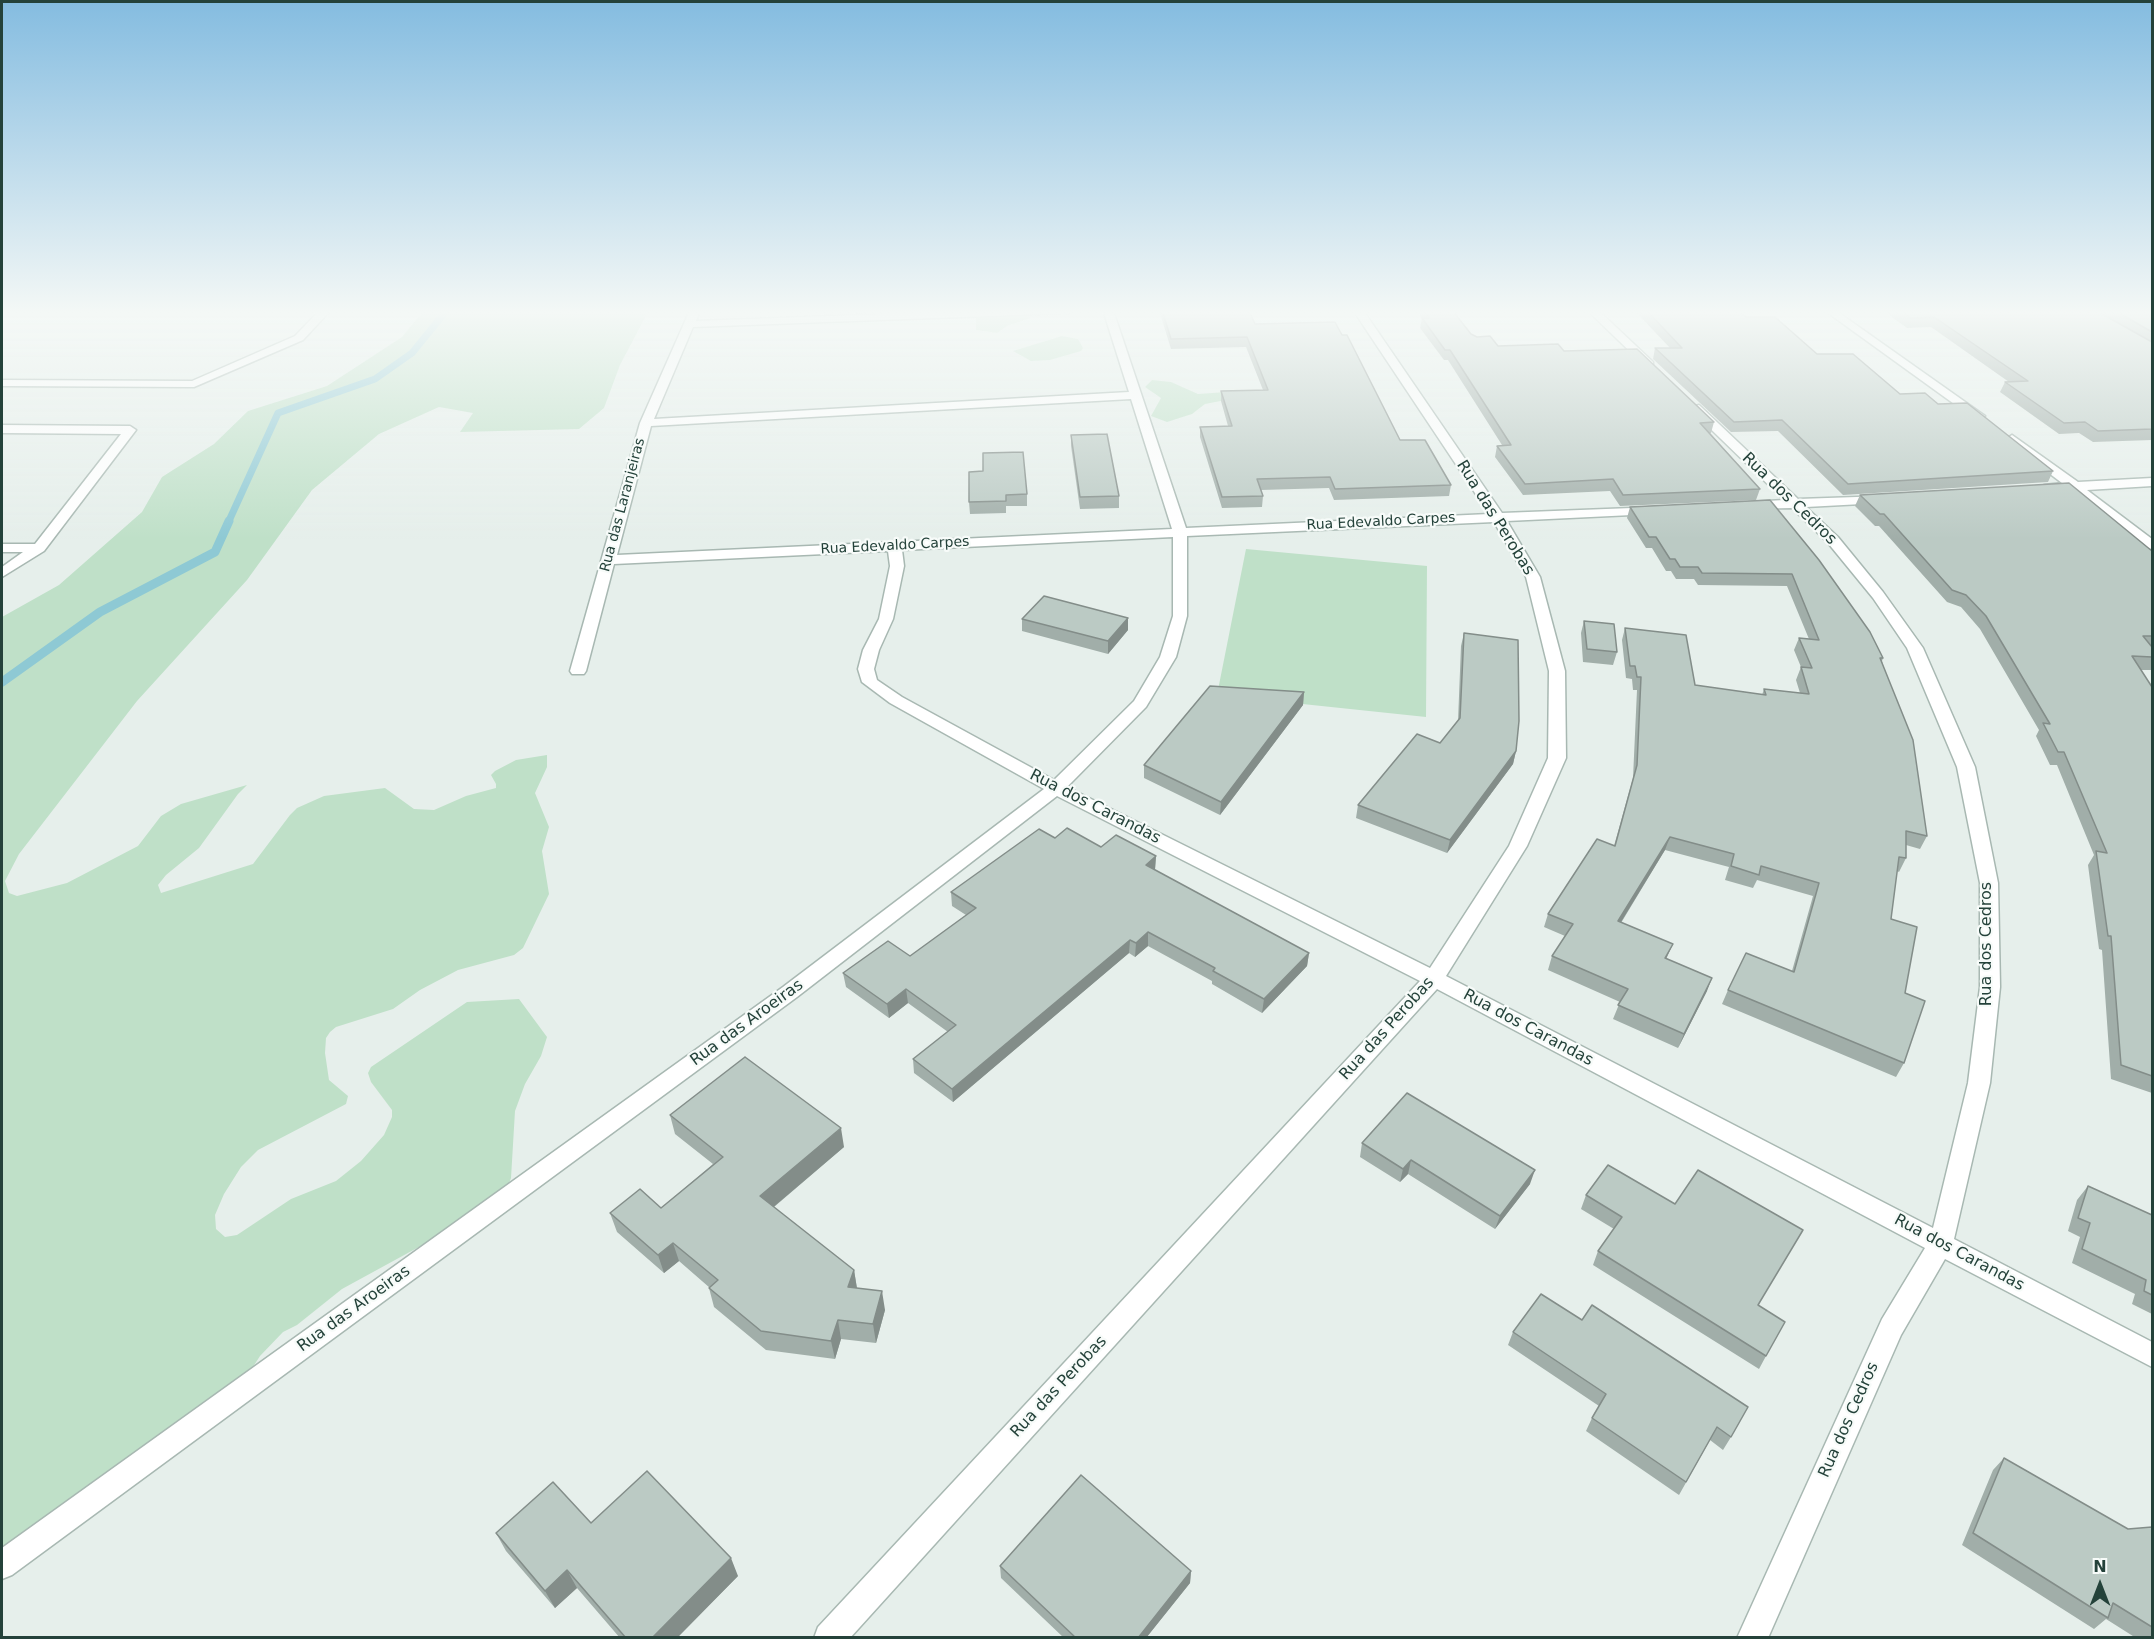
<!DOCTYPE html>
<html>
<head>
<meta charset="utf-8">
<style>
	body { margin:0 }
	#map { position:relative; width:2154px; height:1639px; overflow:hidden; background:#e6efeb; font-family:"DejaVu Sans",sans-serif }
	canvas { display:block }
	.frame { position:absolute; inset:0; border:3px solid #24423a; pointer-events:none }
	.north { position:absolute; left:2070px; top:1555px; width:60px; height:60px; -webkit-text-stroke:4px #f7fbf9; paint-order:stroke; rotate:0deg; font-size:16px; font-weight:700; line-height:24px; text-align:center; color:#24423a }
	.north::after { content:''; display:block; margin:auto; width:21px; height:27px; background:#24423a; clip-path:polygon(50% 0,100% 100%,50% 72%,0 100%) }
</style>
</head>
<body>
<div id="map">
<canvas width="2154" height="1639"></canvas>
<div class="frame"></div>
<div class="north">N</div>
</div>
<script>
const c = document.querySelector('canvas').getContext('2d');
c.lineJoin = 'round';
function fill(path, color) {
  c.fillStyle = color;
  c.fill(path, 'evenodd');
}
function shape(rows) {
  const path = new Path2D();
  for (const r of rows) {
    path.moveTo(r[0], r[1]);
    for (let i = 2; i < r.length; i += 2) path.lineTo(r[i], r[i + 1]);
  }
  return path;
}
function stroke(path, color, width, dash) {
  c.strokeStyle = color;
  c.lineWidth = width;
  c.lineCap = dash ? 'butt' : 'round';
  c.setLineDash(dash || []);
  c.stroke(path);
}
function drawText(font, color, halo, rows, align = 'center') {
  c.font = font + ' "DejaVu Sans",sans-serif';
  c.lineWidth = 4.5;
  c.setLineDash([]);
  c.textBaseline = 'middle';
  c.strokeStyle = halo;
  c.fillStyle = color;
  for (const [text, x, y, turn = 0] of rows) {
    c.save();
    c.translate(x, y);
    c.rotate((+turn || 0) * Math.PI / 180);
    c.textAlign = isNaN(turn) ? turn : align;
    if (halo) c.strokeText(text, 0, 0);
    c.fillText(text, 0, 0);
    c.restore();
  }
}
fill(shape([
	[424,310,649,310,620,365,604,408,579,429,460,432,473,413,439,407,379,434,312,490,247,580,137,701,19,854,5,881,9,893,17,896,67,883,138,846,161,816,181,804,247,785,238,794,199,848,166,875,158,885,161,893,253,864,290,815,297,808,324,796,385,788,414,809,434,810,466,796,496,788,496,784,491,775,495,771,516,760,547,755,547,767,535,793,549,827,542,851,549,894,523,948,514,955,458,970,420,990,393,1009,336,1027,330,1032,326,1038,325,1053,329,1080,348,1096,346,1104,258,1150,241,1167,224,1194,215,1215,216,1229,225,1237,237,1235,291,1199,336,1181,361,1161,384,1135,392,1117,392,1110,371,1082,368,1073,371,1067,467,1002,519,999,547,1037,541,1056,525,1084,515,1111,511,1178,505,1194,428,1242,342,1289,297,1325,283,1332,260,1356,249,1373,60,1523,2,1556,2,617,59,585,142,512,162,477,214,444,248,411,327,386,402,337],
	[1014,310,1028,312,1030,318,1007,326,997,333,976,330,976,317],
	[1062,336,1078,339,1083,348,1081,351,1050,360,1031,361,1013,351],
	[1152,380,1171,382,1198,394,1226,392,1231,399,1205,404,1192,414,1167,422,1151,416,1161,398,1145,387],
	[1246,549,1427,566,1426,717,1217,695]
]), '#bfe0c8');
stroke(shape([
	[228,523,278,413,375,379,412,353,447,310]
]), '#8ec9d4', 7);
stroke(shape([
	[2,682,100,612,215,552,229,521]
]), '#8ec9d4', 9);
const street = shape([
	[320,310,331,310,303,340,194,387,2,386,2,380,192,381,295,336,320,310],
	[690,310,700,310,696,321,990,310,1073,310,1068,313,693,327,654,419,1129,392,1103,310,1113,310,1186,528,1489,514,1353,310,1363,310,1502,513,1658,507,1660,510,1653,514,1507,521,1540,577,1565,671,1566,758,1527,846,1446,976,1933,1228,1968,1083,1980,987,1980,883,1957,767,1907,648,1873,598,1828,543,1792,508,1745,509,1745,503,1750,502,1784,500,1689,408,1699,405,1798,499,1886,496,1888,499,1881,503,1806,507,1838,537,1883,592,1923,648,1975,767,1998,883,2000,987,1990,1083,1954,1239,2152,1342,2152,1367,1945,1259,1901,1335,1768,1638,1737,1638,1882,1319,1925,1248,1437,989,850,1638,814,1638,818,1627,1420,981,1057,796,797,997,12,1575,2,1579,2,1548,783,987,1044,789,890,703,862,682,858,669,863,650,879,619,890,566,888,551,614,564,586,671,584,674,572,674,570,671,640,423,690,310],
	[1131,399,1172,529,617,555,651,426,1131,399],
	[1494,522,1526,577,1549,671,1548,758,1509,846,1430,968,1067,787,1146,707,1176,657,1187,616,1187,536,1494,522],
	[1173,537,1173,616,1160,657,1134,701,1054,780,902,697,877,680,874,669,879,650,893,619,904,566,902,550,1173,537],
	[1587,310,1598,310,1653,362,1653,366,1645,366,1587,310],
	[1824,310,1835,310,1985,416,1975,419,1824,310],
	[2,425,130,426,136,430,44,551,2,577,2,567,23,552,2,552,2,544,35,544,121,434,2,433,2,425],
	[2012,435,2078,482,2152,478,2152,486,2087,490,2152,539,2152,549,2147,548,2072,491,2044,491,2044,485,2062,483,2008,442,2006,439,2012,435]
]);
stroke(street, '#a8b8b2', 3);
fill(street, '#fff');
fill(shape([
	[1159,310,1249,310,1255,324,1400,440,1451,485,1449,496,1334,500,1329,488,1261,490,1263,496,1262,507,1222,508,1200,437,1200,427,1228,426,1221,401,1221,391,1263,390,1246,347,1171,349],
	[1417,310,1452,310,1471,334,1498,346,1564,351,1714,422,1711,433,1710,433,1760,489,1756,500,1620,506,1610,491,1523,495,1495,457,1497,446,1502,445,1448,360,1444,360,1420,328,1422,318],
	[1634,310,1738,310,1746,317,1817,354,1900,394,1938,404,2053,471,2048,482,1843,495,1778,431,1731,432,1653,359,1655,348,1670,348],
	[1882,310,2152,310,2152,440,2093,442,2079,433,2059,434,2000,392,2005,382,2009,382,1931,327,1907,328],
	[1071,435,1119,496,1119,508,1080,509,1071,446],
	[983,471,1027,494,1027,506,1006,506,1006,513,970,514,969,502],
	[1860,495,2152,551,2152,670,2141,670,2152,687,2152,1093,2111,1079,2102,950,2099,949,2088,865,2094,855,2057,765,2050,765,2036,736,2039,730,1980,629,1961,607,1947,602,1879,526,1875,526,1855,506],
	[1770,500,1883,658,1882,661,1927,836,1920,849,1906,845,1906,858,1899,872,1897,871,1891,919,1905,993,1904,1063,1896,1077,1722,1004,1728,990,1792,971,1813,896,1757,880,1753,888,1725,880,1729,867,1665,850,1621,923,1707,991,1678,1048,1613,1019,1620,1002,1548,970,1552,956,1565,936,1544,927,1548,914,1614,846,1633,778,1637,690,1633,690,1632,679,1626,678,1622,640,1625,628,1695,685,1762,695,1764,689,1800,693,1796,680,1801,667,1794,650,1799,638,1809,639,1787,586,1698,585,1694,579,1676,579,1671,571,1666,571,1652,548,1646,548,1627,518,1630,507],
	[1128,618,1128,630,1108,654,1022,631,1022,619],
	[1584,621,1617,652,1613,665,1583,662,1581,633],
	[1464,633,1516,751,1513,764,1447,853,1356,818,1358,805,1440,743,1458,721,1461,646],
	[1304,692,1303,705,1220,815,1144,778,1144,765],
	[1055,838,1101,847,1156,856,1155,870,1309,953,1307,966,1262,1013,1212,984,1212,981,1148,946,1135,957,1129,953,953,1102,914,1073,913,1059,948,1032,908,1003,889,1018,846,987,843,973,910,956,966,915,952,906,951,892],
	[670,1115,844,1147,774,1207,854,1270,857,1288,885,1310,876,1343,841,1339,835,1359,766,1350,714,1307,709,1288,710,1288,679,1261,664,1273,617,1232,610,1213,661,1208,713,1164,675,1134],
	[1362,1143,1530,1184,1495,1229,1408,1174,1400,1182,1360,1157],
	[1608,1165,1758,1306,1766,1356,1759,1369,1593,1265,1598,1251,1614,1229,1581,1209,1586,1195],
	[2088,1186,2152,1215,2152,1314,2132,1304,2135,1294,2072,1263,2080,1237,2068,1231,2077,1200],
	[1541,1294,1731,1437,1723,1450,1710,1440,1679,1495,1586,1431,1592,1418,1599,1406,1508,1345,1513,1332],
	[2004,1458,2128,1529,2152,1527,2152,1637,2136,1638,2106,1619,2094,1629,1962,1545,1993,1470],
	[591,1523,738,1576,677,1638,620,1638,577,1588,555,1608,506,1551,496,1533],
	[1000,1566,1191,1571,1190,1583,1146,1638,1064,1638,1001,1578]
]), '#a1aea9');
fill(shape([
	[1128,618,1128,630,1108,654,1108,641],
	[1304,692,1303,705,1220,815,1221,802],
	[1516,751,1513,764,1447,853,1450,840],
	[1670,837,1665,850,1613,935,1618,921],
	[1156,856,1155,869,1145,878,1146,865],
	[1148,932,1148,946,1135,957,1136,943],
	[1130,940,1129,953,953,1102,952,1089],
	[1673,944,1667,957,1660,972,1665,958],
	[1309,953,1307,966,1262,1013,1264,999],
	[1712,978,1707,991,1678,1048,1684,1034],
	[906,989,908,1003,889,1018,887,1004],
	[841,1128,844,1147,764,1215,760,1196],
	[1411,1160,1408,1174,1400,1182,1403,1169],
	[1535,1170,1530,1184,1495,1229,1500,1216],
	[673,1243,679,1261,664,1273,658,1255],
	[854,1270,857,1289,848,1287],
	[882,1291,885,1310,876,1343,873,1324],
	[838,1320,841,1339,835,1359,831,1341],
	[731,1558,738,1576,677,1638,652,1638],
	[567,1570,577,1588,555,1608,545,1591],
	[1191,1571,1190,1583,1146,1638,1138,1638]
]), '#838d89');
const building = shape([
	[1162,310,1249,310,1255,324,1335,322,1342,335,1347,335,1400,440,1425,440,1451,485,1335,489,1330,477,1257,479,1263,496,1222,497,1200,427,1232,426,1221,391,1268,390,1247,337,1171,339,1162,310],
	[1424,310,1452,310,1471,334,1477,337,1490,336,1498,346,1558,344,1564,351,1637,349,1714,422,1700,423,1760,489,1623,495,1613,479,1525,484,1497,446,1511,445,1450,350,1445,350,1422,318,1429,318,1424,310],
	[1646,310,1738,310,1746,317,1775,317,1817,354,1853,354,1900,394,1925,393,1938,404,1967,403,2053,471,1848,484,1782,420,1734,422,1655,348,1682,348,1646,310],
	[1899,310,2095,310,2152,342,2152,429,2098,431,2085,422,2064,423,2005,382,2028,381,1934,317,1911,318,1899,310],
	[2114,310,2152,310,2152,332,2114,310],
	[1107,434,1119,496,1080,497,1071,435,1107,434],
	[1023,452,1027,494,1006,495,1006,501,969,502,969,472,983,471,983,453,1023,452],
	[2069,483,2152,551,2152,636,2143,636,2152,647,2152,657,2132,656,2152,687,2152,1076,2121,1065,2111,936,2108,936,2096,851,2107,853,2064,752,2058,752,2043,723,2050,724,1986,616,1966,595,1952,590,1884,514,1880,514,1860,495,2069,483],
	[1770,500,1819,560,1870,632,1883,658,1880,658,1913,740,1927,836,1906,831,1906,858,1899,857,1891,919,1917,927,1905,993,1925,1001,1904,1063,1728,990,1746,953,1794,972,1819,883,1761,866,1759,875,1731,866,1734,854,1670,837,1618,921,1673,944,1665,958,1712,978,1684,1034,1618,1005,1628,989,1552,956,1573,924,1548,914,1597,839,1615,846,1637,765,1641,677,1637,677,1635,666,1630,666,1625,628,1686,635,1695,685,1766,695,1764,689,1809,694,1801,667,1812,668,1799,638,1819,640,1792,574,1702,573,1698,567,1680,567,1675,559,1670,559,1656,537,1649,537,1630,507,1770,500],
	[1044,596,1128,618,1108,641,1022,619,1044,596],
	[1584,621,1614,624,1617,652,1587,649,1584,621],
	[1464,633,1518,640,1519,721,1516,751,1450,840,1358,805,1417,734,1440,743,1460,718,1464,633],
	[1210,686,1304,692,1221,802,1144,765,1210,686],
	[1067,828,1101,847,1116,835,1156,856,1146,865,1309,953,1264,999,1213,971,1215,968,1148,932,1136,943,1130,940,952,1089,913,1059,956,1025,906,989,887,1004,843,973,888,941,910,956,976,908,951,892,1039,829,1055,838,1067,828],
	[745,1057,841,1128,760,1196,854,1270,848,1287,882,1291,873,1324,838,1320,831,1341,761,1331,709,1288,718,1280,673,1243,658,1255,610,1213,640,1189,661,1208,723,1157,670,1115,745,1057],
	[1407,1093,1535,1170,1500,1216,1411,1160,1403,1169,1362,1143,1407,1093],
	[1608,1165,1675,1204,1698,1170,1803,1230,1758,1305,1785,1322,1766,1356,1598,1251,1622,1217,1586,1195,1608,1165],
	[2088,1186,2152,1215,2152,1295,2144,1291,2146,1280,2082,1249,2090,1223,2078,1218,2088,1186],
	[1541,1294,1582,1320,1592,1305,1748,1407,1731,1437,1717,1427,1686,1482,1592,1418,1606,1394,1513,1332,1541,1294],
	[2004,1458,2128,1529,2152,1527,2152,1627,2113,1603,2108,1618,1973,1533,2004,1458],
	[647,1471,731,1558,652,1638,626,1638,567,1570,545,1591,496,1533,553,1482,591,1523,647,1471],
	[1081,1475,1191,1571,1138,1638,1076,1638,1000,1566,1081,1475]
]);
fill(building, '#bbcac4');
stroke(building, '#838d89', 1.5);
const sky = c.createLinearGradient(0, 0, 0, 539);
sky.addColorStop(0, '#84bce0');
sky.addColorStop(0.58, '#f4f8f6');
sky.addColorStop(1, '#f4f8f600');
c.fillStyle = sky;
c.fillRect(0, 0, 2154, 539);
drawText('14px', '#24423a', '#f7fbf9', [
	["Rua das Laranjeiras",623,505,-75],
	["Rua Edevaldo Carpes",1381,522,-3],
	["Rua Edevaldo Carpes",895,546,-3]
]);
drawText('16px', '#24423a', '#f7fbf9', [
	["Rua dos Cedros",1789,499,44],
	["Rua das Perobas",1495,518,58],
	["Rua dos Carandas",1095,807,27],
	["Rua dos Cedros",1987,944,-90],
	["Rua das Aroeiras",747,1023,-36],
	["Rua dos Carandas",1528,1028,28],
	["Rua das Perobas",1387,1029,-48],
	["Rua dos Carandas",1959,1253,28],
	["Rua das Aroeiras",354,1309,-36],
	["Rua das Perobas",1059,1387,-47],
	["Rua dos Cedros",1849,1420,-66]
]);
</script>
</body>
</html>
